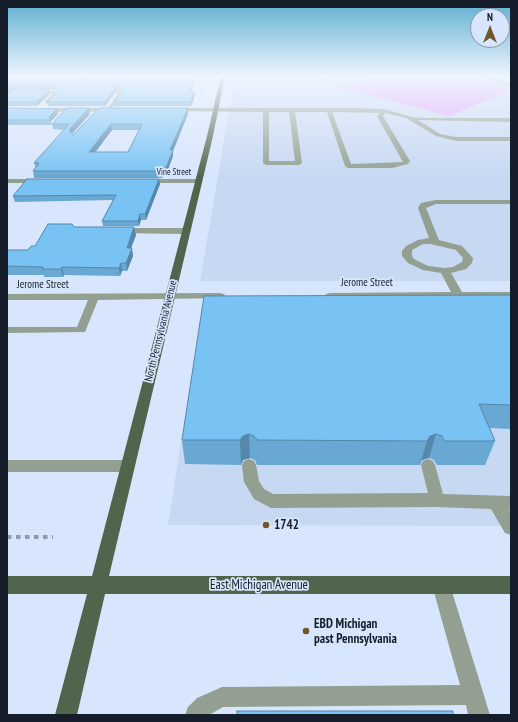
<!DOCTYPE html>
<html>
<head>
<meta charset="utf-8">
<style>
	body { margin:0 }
	#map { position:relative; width:518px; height:722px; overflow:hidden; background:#d7e6fc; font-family:"PT Sans Narrow",sans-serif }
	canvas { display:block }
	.frame { position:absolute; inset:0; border:8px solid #151d2a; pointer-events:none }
	.north { position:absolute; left:470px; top:8px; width:40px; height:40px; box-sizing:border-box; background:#d7e6fc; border:1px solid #8996a8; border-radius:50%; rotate:0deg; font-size:11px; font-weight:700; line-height:16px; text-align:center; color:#151d2a }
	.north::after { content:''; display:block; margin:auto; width:14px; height:18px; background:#705628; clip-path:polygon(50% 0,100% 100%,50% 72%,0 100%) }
</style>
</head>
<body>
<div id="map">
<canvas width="518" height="722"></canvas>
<div class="frame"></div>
<div class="north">N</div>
</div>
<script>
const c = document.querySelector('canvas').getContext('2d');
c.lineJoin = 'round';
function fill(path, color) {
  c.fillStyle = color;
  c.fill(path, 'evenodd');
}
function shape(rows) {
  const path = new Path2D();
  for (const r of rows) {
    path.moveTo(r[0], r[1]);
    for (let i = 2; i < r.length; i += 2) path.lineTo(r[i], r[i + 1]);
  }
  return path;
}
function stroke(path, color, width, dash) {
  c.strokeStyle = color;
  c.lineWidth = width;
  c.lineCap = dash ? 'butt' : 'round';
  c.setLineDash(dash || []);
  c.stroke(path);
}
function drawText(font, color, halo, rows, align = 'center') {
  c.font = font + ' "PT Sans Narrow",sans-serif';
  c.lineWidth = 3.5;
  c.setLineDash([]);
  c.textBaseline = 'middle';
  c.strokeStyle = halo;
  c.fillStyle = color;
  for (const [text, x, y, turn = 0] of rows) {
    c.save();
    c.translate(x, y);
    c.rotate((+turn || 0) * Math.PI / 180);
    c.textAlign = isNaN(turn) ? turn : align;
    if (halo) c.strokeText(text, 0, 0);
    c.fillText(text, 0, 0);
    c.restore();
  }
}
fill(shape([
	[235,76,511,76,511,281,200,281],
	[511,307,511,526,168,525,202,308]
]), '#c7d8f2');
fill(shape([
	[281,76,320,78,356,76,324,80,300,79],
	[384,76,450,76,486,80,502,85,510,91,449,116,340,87,353,82]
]), '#e99afd');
stroke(shape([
	[234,99,237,76],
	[199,100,207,76]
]), '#8f9bae', 1, [1.5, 1.5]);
stroke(shape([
	[7,537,53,537]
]), '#8f9bae', 4, [4.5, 4.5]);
fill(shape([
	[481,76,487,76,509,83,511,85,511,88,481,76],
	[117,90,121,90,122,96,112,108,116,109,116,111,42,112,39,110,42,108,108,108,116,96,117,90],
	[15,91,58,91,60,92,47,104,44,102,53,93,16,93,7,100,7,96,15,91],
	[172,108,359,108,384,109,412,117,425,118,511,118,511,122,418,120,440,134,456,137,511,137,511,141,456,141,436,136,406,118,385,113,383,116,410,161,408,164,392,168,348,168,345,166,327,112,295,112,302,163,299,165,266,165,263,163,263,112,170,111,172,108],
	[269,112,289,112,295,161,269,161,269,112],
	[332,112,380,113,377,116,403,162,351,164,332,112],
	[7,179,42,179,46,181,42,183,7,183,7,179],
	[141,179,198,179,202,181,198,183,144,183,140,181,141,179],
	[436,200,511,200,511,204,436,204,426,208,439,240,462,246,473,258,472,263,466,269,451,273,462,292,511,292,511,298,326,298,325,296,326,294,330,293,451,292,441,273,423,270,408,263,402,256,402,251,406,246,418,240,429,238,418,208,421,203,436,200],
	[423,244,430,244,456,250,463,258,462,262,453,267,445,268,428,266,414,259,412,256,412,250,423,244],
	[118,228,185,228,189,231,185,234,115,233,114,231,118,228],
	[220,293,224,294,225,296,224,298,98,300,85,332,7,333,7,327,77,327,88,300,7,300,7,294,220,293],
	[249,459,254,461,256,465,259,481,264,489,273,494,428,493,421,465,423,461,428,459,433,461,435,465,443,494,511,496,511,510,509,510,511,513,511,535,505,533,491,509,437,507,271,508,254,499,244,482,242,465,244,461,249,459],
	[7,460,127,460,132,462,134,466,132,470,127,472,7,472,7,460],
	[441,576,447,579,450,585,490,715,468,715,466,705,223,707,209,715,185,715,188,707,197,698,222,687,460,685,432,585,435,579,441,576]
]), '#939f90');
fill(shape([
	[221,76,225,76,213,136,109,576,511,576,511,594,105,594,77,715,55,715,87,594,7,594,7,576,92,576,207,136,221,76]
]), '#50654b');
fill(shape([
	[7,76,89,77,86,82,88,82,196,76,191,91,194,91,195,96,191,106,114,106,114,102,123,92,122,91,118,89,105,106,48,106,47,102,60,90,15,90,7,94],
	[50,94,37,106,7,106,7,95],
	[7,108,57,109,58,114,51,121,52,125,7,125],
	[89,108,90,114,72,134,73,135,99,108,188,108,188,114,173,151,173,156,166,175,163,175,162,178,34,178,33,171,36,168,34,163,64,130,53,129,52,124,55,121,55,120],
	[112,130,139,130,128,152,95,152],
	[160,184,146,220,141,220,139,226,103,226,102,221,113,200,15,202,13,196],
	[74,227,136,235,131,248,133,256,127,271,122,271,120,276,64,275,63,277,44,277,44,275,7,275,7,250,28,250,35,246],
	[511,295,511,429,490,428,495,441,485,465,437,465,434,460,429,458,422,460,420,465,257,465,255,460,250,458,243,460,241,465,185,464,182,440]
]), '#68a8d2');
fill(shape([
	[87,76,89,76,89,77,84,85,83,81],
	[195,76,196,76,190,96,190,91],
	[118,84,118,89,105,106,105,102],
	[14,85,15,90,7,94,7,89],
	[49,90,50,94,37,106,36,102],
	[194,91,195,96,191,106,191,102],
	[89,108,90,114,70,136,69,130],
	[188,108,188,114,173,151,173,156,166,175,166,168,170,150],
	[57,109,58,114,51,121,49,117],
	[111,124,112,130,91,158,89,152],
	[162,168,163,175,162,178,161,171],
	[159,179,160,184,146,220,145,214],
	[140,214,141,220,139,226,138,221],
	[134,227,136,235,128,256,127,248],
	[132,248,133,256,127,271,126,263],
	[121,263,122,271,120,276,119,268],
	[62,267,64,275,63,277,61,269],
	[249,434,250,458,243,460,241,465,240,440,243,436],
	[436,434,429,458,422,460,420,465,427,441,430,436]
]), '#5588ab');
const building = shape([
	[7,76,87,76,83,81,88,82,94,76,195,76,190,91,194,91,191,102,114,102,123,91,122,87,118,84,105,102,47,102,60,90,60,86,14,85,7,89,7,76],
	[15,90,49,90,36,102,7,102,7,95,15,90],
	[7,108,57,109,49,117,51,120,7,120,7,108],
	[67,108,89,108,69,130,73,135,99,108,188,108,170,150,173,150,166,168,162,168,161,171,33,171,39,163,34,163,69,124,52,124,56,120,55,120,67,108],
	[111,124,142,124,128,152,89,152,111,124],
	[27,179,159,179,145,214,140,214,138,221,102,221,116,195,13,196,27,179],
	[48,224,72,224,74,227,134,227,127,248,132,248,126,263,121,263,119,268,62,267,61,269,42,269,43,267,7,266,7,250,28,250,31,246,35,246,48,224],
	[511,295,511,405,479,404,495,441,444,441,442,436,436,434,430,436,427,441,257,440,254,436,249,434,243,436,240,440,182,440,204,296,511,295],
	[237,711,453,711,453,715,237,715,237,711]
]);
fill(building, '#79c3f4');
stroke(building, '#5588ab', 1);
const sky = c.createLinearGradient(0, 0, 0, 177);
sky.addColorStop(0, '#5eafd0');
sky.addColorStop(0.43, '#edf4fe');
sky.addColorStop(1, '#edf4fe00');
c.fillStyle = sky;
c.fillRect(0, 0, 518, 177);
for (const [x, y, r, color] of [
	[266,525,4,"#705628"],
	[306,631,4,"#705628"]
]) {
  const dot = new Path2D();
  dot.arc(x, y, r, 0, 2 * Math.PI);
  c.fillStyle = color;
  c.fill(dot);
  stroke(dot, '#d7e6fc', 1.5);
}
drawText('9px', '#151d2a', '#d7e6fc', [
	["Vine Street",174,172]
]);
drawText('11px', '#151d2a', '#d7e6fc', [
	["Jerome Street",367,283],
	["Jerome Street",43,285],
	["North Pennsylvania Avenue",161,331,-76]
]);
drawText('bold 13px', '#151d2a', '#d7e6fc', [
	["1742",274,525],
	["EBD Michigan",314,624],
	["past Pennsylvania",314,639]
], 'left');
drawText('13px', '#151d2a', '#d7e6fc', [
	["East Michigan Avenue",259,585]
]);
</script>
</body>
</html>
